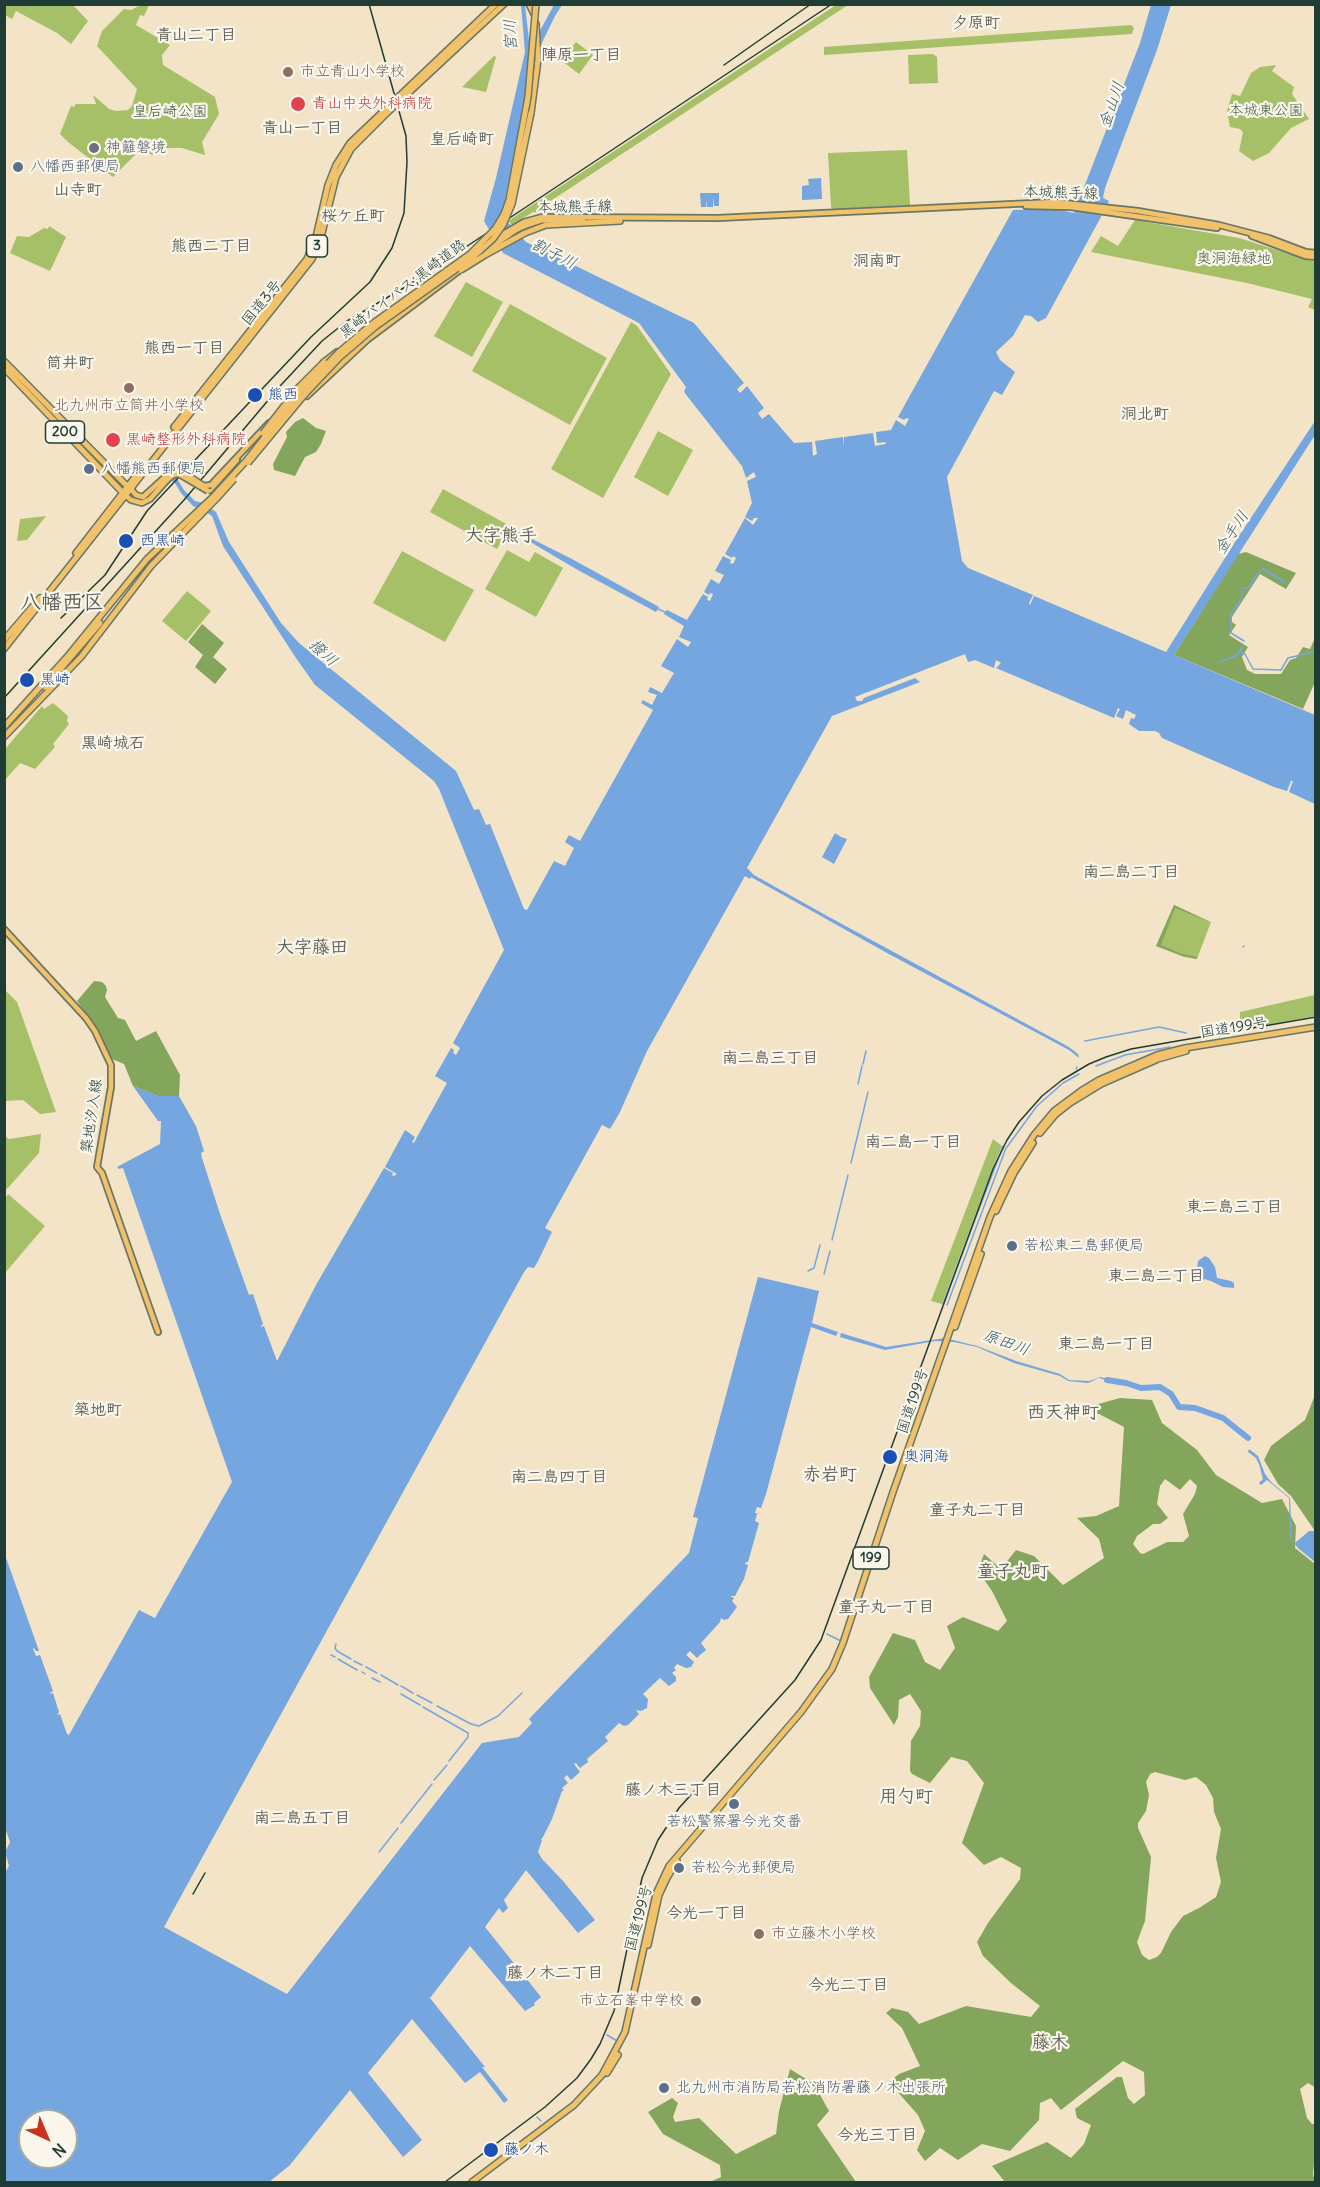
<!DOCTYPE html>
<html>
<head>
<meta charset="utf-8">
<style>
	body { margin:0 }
	#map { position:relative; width:1320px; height:2187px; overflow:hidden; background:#f3e3c7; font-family:Delius,sans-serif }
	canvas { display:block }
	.frame { position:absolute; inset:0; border:6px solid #1f3d34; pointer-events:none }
	.north { position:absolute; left:18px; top:2109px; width:60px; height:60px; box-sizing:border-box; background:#fbf7ec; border:2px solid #a3ada2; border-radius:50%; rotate:136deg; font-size:16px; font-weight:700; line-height:24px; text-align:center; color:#1f3d34 }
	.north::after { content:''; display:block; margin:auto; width:21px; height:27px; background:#c8321e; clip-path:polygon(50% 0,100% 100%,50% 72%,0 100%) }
</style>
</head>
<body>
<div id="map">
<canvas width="1320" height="2187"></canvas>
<div class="frame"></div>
<div class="north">N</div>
</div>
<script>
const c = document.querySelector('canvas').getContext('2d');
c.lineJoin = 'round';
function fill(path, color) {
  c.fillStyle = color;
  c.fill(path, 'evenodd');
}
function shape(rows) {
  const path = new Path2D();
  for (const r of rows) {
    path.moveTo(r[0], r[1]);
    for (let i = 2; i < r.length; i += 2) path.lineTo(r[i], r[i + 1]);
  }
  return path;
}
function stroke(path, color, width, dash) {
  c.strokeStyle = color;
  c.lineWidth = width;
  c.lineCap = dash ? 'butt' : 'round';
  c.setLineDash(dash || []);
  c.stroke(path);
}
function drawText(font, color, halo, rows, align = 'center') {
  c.font = font + ' Delius,"Klee One",sans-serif';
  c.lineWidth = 4.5;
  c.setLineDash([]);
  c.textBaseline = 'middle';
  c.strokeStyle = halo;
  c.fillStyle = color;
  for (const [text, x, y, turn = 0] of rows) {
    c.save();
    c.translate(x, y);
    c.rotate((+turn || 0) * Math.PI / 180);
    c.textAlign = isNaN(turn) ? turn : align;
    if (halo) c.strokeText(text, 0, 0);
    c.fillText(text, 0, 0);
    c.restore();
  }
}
fill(shape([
	[4,5,73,5,88,21,71,44,57,33,16,11,12,19,5,15],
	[141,5,149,5,144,16,140,15,136,25,170,45,162,55,163,65,215,97,219,114,202,142,205,155,182,148,169,148,152,155,141,149,113,177,68,142,60,134,71,106,74,107,76,104,96,104,93,95,109,109,116,111,128,110,132,106,137,89,97,46,102,31,124,9,131,10],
	[836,5,848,5,540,208,540,213,533,212,512,225,508,221],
	[1131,25,1134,28,1132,34,824,55,824,47],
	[576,42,593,55,579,74,562,61],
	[933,54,937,57,938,83,909,84,908,55],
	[494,56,496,57,486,92,462,87],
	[1276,65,1272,71,1294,87,1292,94,1309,119,1291,128,1269,153,1253,161,1239,151,1243,132,1240,129,1230,127,1227,111,1232,94,1240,96,1251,73,1260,67],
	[907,150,910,205,833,209,831,207,828,153],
	[1135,220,1239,238,1315,262,1315,310,1308,307,1312,299,1247,283,1091,252,1101,236,1118,246],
	[49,226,66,237,50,271,10,253,17,236,29,237,44,228,48,229],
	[466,282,503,302,472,357,434,336],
	[510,304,607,358,570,425,472,371],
	[631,322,637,326,671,374,603,498,551,469],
	[658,431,693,450,668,496,634,477],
	[443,489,510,526,497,549,430,512],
	[46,516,27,540,17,541,20,519],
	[507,550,529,562,535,552,563,568,536,617,485,589],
	[402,551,474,590,445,642,373,603],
	[187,591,211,611,186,641,162,621],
	[53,703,68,716,67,721,69,724,53,744,55,747,35,769,20,763,5,780,5,749,42,706,44,709],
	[1174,905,1211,922,1197,959,1184,957,1156,946],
	[5,990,17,1002,56,1112,40,1114,23,1100,5,1101],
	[1315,995,1315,1016,1240,1030,1240,1012],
	[41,1134,39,1153,7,1189,4,1187,5,1136,9,1139],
	[993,1139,1002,1146,993,1167,942,1304,931,1301],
	[8,1194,45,1226,5,1273,5,1199]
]), '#a5c067');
fill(shape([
	[303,418,316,428,326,431,321,444,316,452,305,457,295,476,274,470,273,464,287,437,286,432,295,422],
	[1246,552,1296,573,1286,589,1260,574,1232,617,1232,622,1236,625,1229,635,1248,647,1242,657,1247,670,1255,674,1281,674,1290,660,1296,658,1303,647,1310,649,1315,638,1315,682,1303,709,1174,655,1238,554],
	[202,624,224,643,213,657,227,669,215,684,195,667,203,655,188,642],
	[1174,905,1210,922,1175,908,1161,945,1182,954,1197,957,1196,959,1183,956,1156,946],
	[94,981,102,982,106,986,107,990,105,997,118,1018,125,1020,136,1041,156,1031,180,1075,179,1096,158,1096,133,1086,124,1064,112,1059,97,1028,77,1001],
	[1315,1395,1315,1531,1291,1496,1278,1484,1264,1460,1271,1446,1305,1420],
	[1120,1398,1152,1400,1162,1423,1197,1450,1216,1475,1262,1503,1282,1499,1296,1526,1295,1548,1315,1564,1316,2088,1308,2083,1300,2089,1307,2118,1312,2124,1315,2124,1316,2161,1314,2163,1313,2174,1315,2182,1005,2182,992,2166,1047,2142,1071,2158,1084,2144,1091,2125,1077,2118,1075,2109,1117,2077,1122,2077,1128,2098,1134,2104,1145,2095,1144,2072,1123,2061,1061,2110,1051,2098,1040,2103,1039,2120,1010,2151,982,2144,958,2160,940,2148,925,2161,917,2150,925,2131,918,2115,889,2082,899,2074,920,2066,902,2028,886,2013,892,2008,908,2012,919,2024,966,2006,1031,2017,1040,2006,1011,1983,983,1956,977,1942,988,1923,1020,1879,1021,1868,1001,1857,984,1865,962,1843,984,1783,967,1761,951,1757,930,1783,912,1774,910,1771,911,1741,920,1726,921,1711,910,1694,899,1700,898,1717,894,1725,870,1688,869,1677,893,1633,915,1640,925,1662,940,1670,955,1648,947,1626,963,1617,998,1631,1007,1621,992,1591,978,1571,984,1554,1001,1569,1016,1550,1034,1556,1063,1585,1104,1558,1099,1539,1077,1518,1096,1516,1119,1506,1124,1427,1099,1414,1082,1413,1084,1408],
	[1165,1479,1180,1490,1190,1479,1197,1486,1195,1494,1183,1514,1189,1536,1183,1542,1167,1542,1143,1554,1140,1553,1133,1544,1137,1536,1153,1524,1160,1524,1168,1518,1157,1504,1160,1486],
	[1155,1772,1185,1780,1196,1777,1206,1785,1213,1798,1214,1812,1221,1829,1216,1858,1221,1882,1216,1897,1199,1908,1183,1916,1171,1932,1161,1953,1157,1957,1149,1960,1142,1955,1137,1942,1145,1921,1151,1857,1138,1828,1138,1823,1146,1811,1149,1795,1146,1782,1150,1774],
	[790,2069,814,2084,829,2111,817,2125,856,2182,710,2182,721,2177,720,2165,663,2134,648,2112,672,2098,678,2103,673,2117,675,2122,699,2118,736,2154,776,2134,779,2111]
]), '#84a65c');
fill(shape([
	[521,5,525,5,530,49,554,5,562,5,555,16,531,65,502,216,526,242,694,323,744,383,737,389,740,393,747,386,764,408,758,413,762,419,769,414,794,443,812,442,813,456,817,454,815,441,843,437,844,447,844,437,873,433,875,446,886,444,885,442,877,443,876,432,891,430,896,420,905,426,909,419,906,418,904,420,898,417,1013,210,1055,209,1074,213,1140,43,1151,5,1171,5,1157,50,1105,188,1103,198,1109,201,1102,215,1046,318,1038,322,1031,316,1025,315,1013,336,996,352,1000,360,1015,372,1002,395,994,391,947,477,962,561,968,568,1033,595,1029,603,1030,605,1034,596,1166,652,1235,542,1315,421,1315,435,1174,655,1315,715,1315,804,1289,792,1293,781,1291,781,1287,791,1274,787,1162,738,1159,733,1155,731,1139,731,1129,724,1131,718,1134,719,1136,715,1126,710,1123,719,1116,716,1120,709,1118,708,1114,718,996,668,1001,663,996,660,994,668,975,660,968,662,965,654,855,697,857,701,862,701,864,698,915,678,920,682,832,716,747,868,754,875,829,917,1069,1047,1078,1054,1079,1058,1069,1050,887,953,751,877,750,879,745,876,647,1051,620,1112,610,1129,602,1125,545,1228,552,1232,538,1261,534,1268,528,1267,524,1272,164,1927,287,1994,482,1743,519,1737,532,1723,529,1719,689,1553,698,1518,693,1517,758,1277,819,1291,812,1323,838,1332,836,1336,811,1327,766,1494,761,1508,757,1507,755,1513,760,1514,757,1514,755,1521,759,1523,748,1562,746,1562,745,1564,748,1565,744,1579,735,1596,730,1596,734,1598,732,1601,737,1607,728,1619,724,1620,721,1618,720,1622,701,1643,706,1650,700,1655,697,1658,690,1651,686,1655,694,1662,691,1667,686,1668,677,1664,674,1668,676,1670,672,1673,676,1677,676,1681,669,1686,660,1678,643,1694,648,1699,647,1708,641,1711,636,1710,639,1714,628,1725,624,1726,619,1723,605,1737,608,1741,587,1759,588,1762,580,1768,576,1763,574,1764,580,1772,571,1780,567,1775,564,1778,568,1783,562,1788,564,1791,562,1791,552,1819,543,1837,541,1839,542,1840,538,1852,542,1859,563,1881,595,1920,578,1933,526,1870,504,1900,508,1908,503,1913,499,1908,485,1927,541,1997,534,2003,535,2005,525,2011,470,1946,430,1998,485,2067,482,2067,508,2100,504,2103,480,2072,465,2083,412,2019,368,2073,422,2140,403,2157,350,2090,290,2165,269,2182,5,2182,4,1874,9,1866,5,1852,10,1842,4,1825,4,1552,39,1651,36,1651,34,1648,33,1649,36,1656,40,1655,53,1691,49,1694,53,1693,59,1712,57,1715,60,1714,67,1734,69,1735,139,1610,155,1618,232,1482,123,1168,119,1169,117,1167,160,1144,161,1121,158,1121,133,1086,158,1096,179,1096,196,1126,204,1151,201,1153,202,1158,220,1214,249,1295,253,1294,263,1324,260,1327,264,1326,277,1361,316,1285,384,1168,393,1173,392,1175,394,1176,397,1174,385,1167,405,1130,415,1137,412,1142,414,1143,417,1137,447,1083,435,1076,451,1048,454,1050,453,1053,456,1055,460,1048,453,1043,504,950,439,789,434,781,315,685,296,658,223,546,212,516,203,510,193,506,181,493,175,483,162,474,158,470,176,477,184,490,195,501,203,503,216,512,229,542,281,623,299,643,456,771,474,810,479,809,486,825,490,824,524,909,527,910,554,861,565,866,574,848,565,842,569,835,580,841,653,710,641,703,643,700,652,705,657,695,648,692,650,687,662,693,674,673,661,666,677,639,688,647,691,642,679,637,684,626,664,614,665,612,667,610,687,620,703,594,708,597,707,600,710,601,713,594,710,593,709,595,704,592,711,579,719,584,724,575,715,571,723,556,731,560,730,563,733,564,736,558,733,556,732,558,725,554,745,518,753,525,758,518,754,518,752,521,745,517,752,503,747,481,756,477,754,472,746,478,742,466,684,392,686,387,639,323,503,253,484,221,496,178,525,52],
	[30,2121,66,2121,66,2157,30,2157],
	[821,178,822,199,802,200,802,186,809,185,808,179],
	[700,193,719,193,719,206,714,206,713,196,713,207,707,207,707,200,706,207,701,207],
	[518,532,572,559,659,607,656,612,576,569,517,534],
	[835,833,841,837,847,839,834,864,822,857],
	[1205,1256,1209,1258,1215,1267,1217,1278,1231,1281,1234,1283,1234,1288,1223,1287,1211,1281,1204,1279,1203,1281,1194,1274,1197,1269,1198,1261],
	[841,1333,886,1347,945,1338,977,1346,1016,1361,1060,1374,1069,1380,1089,1381,1101,1377,1115,1382,1115,1383,1099,1378,1088,1383,1068,1381,1060,1376,1014,1363,977,1347,954,1342,935,1341,885,1350,840,1337],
	[1249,1449,1258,1456,1265,1474,1271,1482,1290,1498,1292,1540,1295,1543,1309,1531,1315,1531,1315,1562,1299,1549,1291,1540,1290,1538,1289,1498,1267,1480,1261,1485,1259,1483,1263,1479,1259,1464,1256,1458,1248,1452]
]), '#75a6e0');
stroke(shape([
	[1243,589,1249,587,1257,574,1263,569,1286,583],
	[1242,591,1242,598,1231,615,1231,633,1244,641],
	[658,609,665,612],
	[1239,651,1245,654,1253,669,1281,670,1288,658,1313,652,1316,648],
	[1220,662,1236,656,1243,646],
	[1243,947,1244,946],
	[1085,1041,1159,1027,1186,1033],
	[863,1064,866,1051],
	[1096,1066,1125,1055,1170,1047],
	[1076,1069,1077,1067],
	[858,1084,862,1066],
	[1007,1147,1037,1106,1063,1083,1079,1074],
	[851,1163,868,1092],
	[832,1240,848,1175],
	[808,1271,814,1268,820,1245],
	[824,1274,830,1251],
	[943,1304,1003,1146],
	[947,1305,1006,1148],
	[827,1634,841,1641],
	[336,1644,335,1648,337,1651,351,1659],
	[331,1655,335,1657],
	[338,1659,357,1670],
	[354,1661,362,1665],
	[366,1667,377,1673],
	[362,1672,365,1674],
	[381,1675,398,1685],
	[372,1678,380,1682],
	[401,1686,413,1693],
	[401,1694,420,1705],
	[417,1695,432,1703],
	[437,1706,471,1724,479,1726,498,1716,522,1693],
	[423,1707,468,1733,468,1737,449,1761],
	[434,1780,447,1765],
	[401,1823,432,1784],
	[379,1852,398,1828],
	[607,2035,617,2041],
	[537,2117,541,2121]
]), '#75a6e0', 1.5);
stroke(shape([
	[1107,1380,1126,1383,1141,1388,1160,1387,1171,1394,1179,1407,1195,1408,1223,1418,1248,1438]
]), '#75a6e0', 6);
const major = shape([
	[1026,206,1071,207,1217,228],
	[1252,236,1305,256,1316,257],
	[493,240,524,222,542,217,718,218,1055,202,1138,211,1219,225,1269,238,1306,252,1316,253],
	[476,258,516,230,527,225,542,220,583,221],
	[307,396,367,340,460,270],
	[209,487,269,423],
	[130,488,136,495,143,497,164,478],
	[210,490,237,460],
	[125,495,131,500,142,503,150,499,167,480],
	[4,929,86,1018,95,1031,111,1065,111,1087,97,1167,102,1173,158,1332]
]);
const highway = shape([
	[529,4,534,14],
	[531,113,538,60,536,24],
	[485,255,525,233,546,225,620,221],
	[4,361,129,488],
	[324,362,337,352],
	[4,368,124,494],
	[174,427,307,259,316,237,328,185,336,165,350,143,496,4],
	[76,553,135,477],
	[4,640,40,598],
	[4,649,312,259,322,233,336,177,351,149,389,111,504,4],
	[45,687,100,623],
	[4,727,67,657,147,559,214,496],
	[4,737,81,657,151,566,217,498],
	[1040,1133,1056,1114,1070,1103,1101,1084,1158,1059,1186,1051],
	[996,1211,1014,1173,1033,1143],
	[955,1327,981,1254],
	[648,1945,659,1895,667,1878,677,1861],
	[607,2073,618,2055],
	[472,2182,574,2105,602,2075,625,2032,656,1894,669,1866,801,1712,832,1669,843,1643,893,1492,990,1217,1011,1171,1034,1135,1054,1111,1081,1091,1099,1080,1157,1055,1185,1048,1316,1027]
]);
stroke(major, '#697767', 8);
stroke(highway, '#697767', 8);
stroke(major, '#f2c26a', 4.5);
stroke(highway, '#f2c26a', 5);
stroke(shape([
	[61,618,105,575,147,511,311,337,370,282,392,248,404,213,407,162,406,136,369,4]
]), '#1f3d34', 1.5);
stroke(shape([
	[724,65,811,4],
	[4,698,184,500,281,385,322,341,347,321,407,286,832,4],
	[193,1894,205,1873],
	[445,2182,545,2107,577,2078,591,2059,600,2044,614,2011,642,1878,658,1840,679,1808,795,1680,821,1640,993,1169,1007,1140,1019,1122,1042,1096,1062,1080,1089,1064,1106,1057,1131,1049,1316,1017]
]), '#1f3d34', 1.5);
const majorBridge = shape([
	[164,478,171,472,177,470,184,473,204,486,211,485],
	[167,480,173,475,179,474,208,491]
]);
const highwayBridge = shape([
	[461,270,485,255],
	[263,433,298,388,324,362],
	[248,463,306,393,340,357,375,327,472,258,493,239,503,225,512,204,531,113],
	[214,496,246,461,301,391,338,353,372,324,470,254,495,229,504,214,509,200,528,97,536,4],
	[217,498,234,479]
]);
stroke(majorBridge, '#697767', 8, []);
stroke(highwayBridge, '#697767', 8, []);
stroke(majorBridge, '#f2c26a', 4.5);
stroke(highwayBridge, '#f2c26a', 5);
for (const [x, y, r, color] of [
	[288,72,6,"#8d6e63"],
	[298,104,8,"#e0444e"],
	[94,148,6,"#6b7280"],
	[18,167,6,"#5c6f8a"],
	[129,388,6,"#8d6e63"],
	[255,395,8,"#1a4fb4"],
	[113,440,8,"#e0444e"],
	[89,469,6,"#5c6f8a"],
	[126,541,8,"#1a4fb4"],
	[27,680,8,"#1a4fb4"],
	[1012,1246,6,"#5c6f8a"],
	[890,1457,8,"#1a4fb4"],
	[734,1804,6,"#5c6f8a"],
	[679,1868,6,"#5c6f8a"],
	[759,1934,6,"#8d6e63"],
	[696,2001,6,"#8d6e63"],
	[664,2088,6,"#5c6f8a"],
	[491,2150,8,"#1a4fb4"]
]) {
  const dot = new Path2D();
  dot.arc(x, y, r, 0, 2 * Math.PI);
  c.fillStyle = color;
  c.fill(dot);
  stroke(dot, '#fbf7ec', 2);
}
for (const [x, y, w] of [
	[317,246,21],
	[65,432,39],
	[871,1558,36]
]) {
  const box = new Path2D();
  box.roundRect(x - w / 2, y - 11, w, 22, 4.5);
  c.fillStyle = '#fbf7ec';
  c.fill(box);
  stroke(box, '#1f3d34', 1.5);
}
drawText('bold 14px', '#1f3d34', null, [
	["3",317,246],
	["200",65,432],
	["199",871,1558]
]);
drawText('15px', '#785e54', '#fbf7ec', [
	["市立青山小学校",300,72],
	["北九州市立筒井小学校",129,406,"center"],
	["市立藤木小学校",771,1934],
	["市立石峯中学校",684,2001,"right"]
], 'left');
drawText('15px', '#be3a42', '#fbf7ec', [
	["青山中央外科病院",312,104],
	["黒崎整形外科病院",126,440]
], 'left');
drawText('15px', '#405e41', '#fbf7ec', [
	["本城東公園",1266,111],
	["皇后崎公園",170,112],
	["奥洞海緑地",1234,259]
]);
drawText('15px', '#5b616d', '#fbf7ec', [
	["神籬磐境",106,148]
], 'left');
drawText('15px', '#4e5e75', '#fbf7ec', [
	["八幡西郵便局",30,167],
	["八幡熊西郵便局",101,469],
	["若松東二島郵便局",1024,1246],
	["若松警察署今光交番",734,1822,"center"],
	["若松今光郵便局",691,1868],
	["北九州市消防局若松消防署藤ノ木出張所",676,2088]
], 'left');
drawText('15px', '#1f3d34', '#fbf7ec', [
	["本城熊手線",1061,193,2],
	["本城熊手線",575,207,-1],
	["黒崎バイパス;黒崎道路",403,289,-37],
	["国道3号",262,303,-51],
	["国道199号",1234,1028,-9],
	["築地汐入線",92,1116,-82],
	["国道199号",913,1401,-71],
	["国道199号",639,1918,-75]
]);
drawText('15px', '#164399', '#fbf7ec', [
	["熊西",268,395],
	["西黒崎",140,541],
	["黒崎",40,680],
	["奥洞海",904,1457],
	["藤ノ木",504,2150]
], 'left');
drawText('bold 16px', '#606258', '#fbf7ec', [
	["夕原町",976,23],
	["青山二丁目",196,35],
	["陣原一丁目",581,55],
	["青山一丁目",302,128],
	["皇后崎町",462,139],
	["山寺町",78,190],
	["桜ケ丘町",353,216],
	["熊西二丁目",211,246],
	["洞南町",877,261],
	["熊西一丁目",184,348],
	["筒井町",70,363],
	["洞北町",1145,414],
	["黒崎城石",113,743],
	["南二島二丁目",1131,872],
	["南二島三丁目",770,1058],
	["南二島一丁目",913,1142],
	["東二島三丁目",1234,1207],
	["東二島二丁目",1156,1276],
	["東二島一丁目",1106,1344],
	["築地町",98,1410],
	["南二島四丁目",559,1477],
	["童子丸二丁目",977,1510],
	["童子丸一丁目",886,1607],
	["藤ノ木三丁目",673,1790],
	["南二島五丁目",302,1818],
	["今光一丁目",706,1913],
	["藤ノ木二丁目",555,1973],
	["今光二丁目",848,1985],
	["今光三丁目",877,2135]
]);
drawText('italic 16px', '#395c68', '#fbf7ec', [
	["宮川",511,35,-93],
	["金山川",1112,105,-71],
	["割子川",554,254,27],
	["金手川",1232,533,-57],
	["撥川",323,653,42],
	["原田川",1006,1343,20]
]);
drawText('bold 18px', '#606258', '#fbf7ec', [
	["大字熊手",501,536],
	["大字藤田",312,948],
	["西天神町",1063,1413],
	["赤岩町",830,1475],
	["童子丸町",1013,1572],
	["用勺町",906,1797],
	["藤木",1050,2043]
]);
drawText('bold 21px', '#606258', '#fbf7ec', [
	["八幡西区",62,603]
]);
</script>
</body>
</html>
